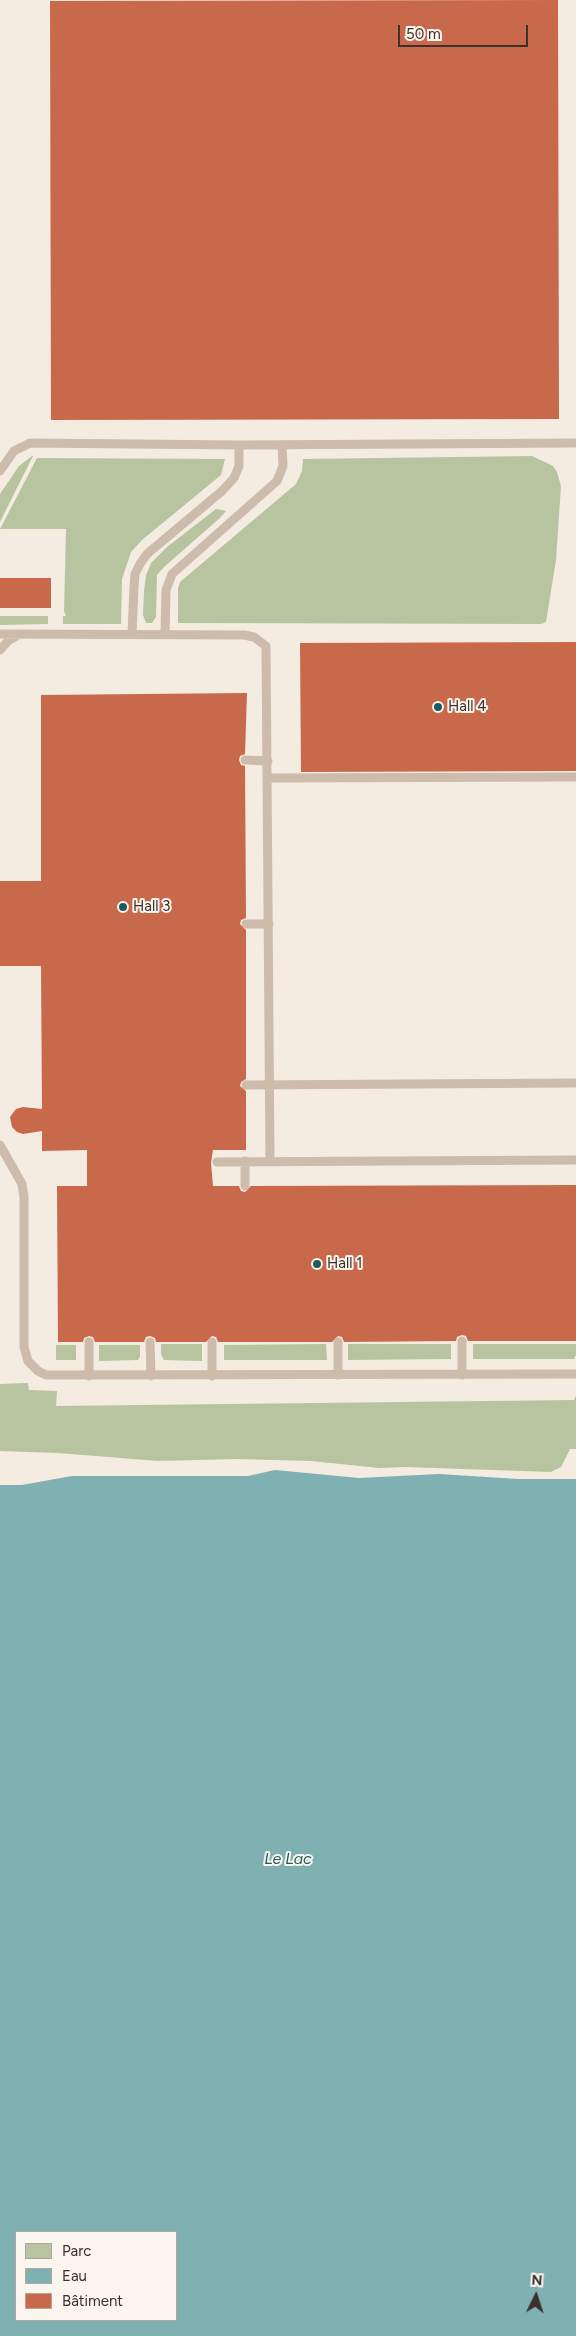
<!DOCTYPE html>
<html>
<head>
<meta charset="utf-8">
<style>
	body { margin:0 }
	#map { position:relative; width:576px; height:2336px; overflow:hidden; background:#f4ebe1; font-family:Figtree,sans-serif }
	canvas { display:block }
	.legend { position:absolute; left:15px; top:2231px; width:162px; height:90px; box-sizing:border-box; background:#fbf5ee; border:1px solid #aea6a0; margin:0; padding:6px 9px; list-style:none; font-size:15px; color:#3b302b }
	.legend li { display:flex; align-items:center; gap:10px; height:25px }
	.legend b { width:25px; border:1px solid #aea6a0 }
	.north { position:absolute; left:511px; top:2271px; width:50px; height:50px; -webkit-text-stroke:4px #fbf5ee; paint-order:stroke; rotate:4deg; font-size:14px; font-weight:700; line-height:20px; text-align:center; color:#3b302b }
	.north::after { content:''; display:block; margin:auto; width:18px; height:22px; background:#3b302b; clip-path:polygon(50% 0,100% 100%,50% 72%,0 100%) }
	.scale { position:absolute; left:398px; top:25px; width:130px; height:22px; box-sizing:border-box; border:2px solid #3b302b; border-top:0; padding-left:6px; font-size:15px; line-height:18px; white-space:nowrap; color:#3b302b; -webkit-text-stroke:4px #fbf5ee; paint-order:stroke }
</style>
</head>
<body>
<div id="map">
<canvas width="576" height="2336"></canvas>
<ul class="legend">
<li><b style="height:14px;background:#b8c4a0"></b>Parc</li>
<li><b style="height:14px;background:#7fb0b2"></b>Eau</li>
<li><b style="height:14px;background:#c8694b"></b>Bâtiment</li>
</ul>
<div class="north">N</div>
<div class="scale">50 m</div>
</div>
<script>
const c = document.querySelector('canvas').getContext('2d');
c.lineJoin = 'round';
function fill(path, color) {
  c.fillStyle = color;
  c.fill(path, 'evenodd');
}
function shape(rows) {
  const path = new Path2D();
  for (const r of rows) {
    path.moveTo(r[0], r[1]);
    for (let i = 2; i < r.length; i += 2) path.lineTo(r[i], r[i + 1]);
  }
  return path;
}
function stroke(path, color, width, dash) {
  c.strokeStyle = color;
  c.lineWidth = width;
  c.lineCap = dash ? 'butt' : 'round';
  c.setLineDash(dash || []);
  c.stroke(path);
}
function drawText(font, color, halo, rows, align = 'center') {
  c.font = font + ' Figtree,sans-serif';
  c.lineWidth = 4;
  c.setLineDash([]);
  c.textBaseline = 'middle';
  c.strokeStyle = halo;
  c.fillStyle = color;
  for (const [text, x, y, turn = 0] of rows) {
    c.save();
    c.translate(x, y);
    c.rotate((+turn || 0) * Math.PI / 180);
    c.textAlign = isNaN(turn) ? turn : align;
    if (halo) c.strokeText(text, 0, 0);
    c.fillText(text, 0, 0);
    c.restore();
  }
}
fill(shape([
	[32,456,33,456,0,522,0,494,19,466],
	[532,456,553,466,557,472,561,486,556,560,546,622,541,624,178,623,178,588,180,582,296,484,302,471,303,459],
	[37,458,225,459,221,475,142,540,131,552,122,579,121,624,63,624,63,616,66,616,64,611,66,529,0,529],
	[216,509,226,511,220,518,164,567,157,575,156,617,152,623,146,623,143,615,144,591,146,575,151,563,167,547],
	[0,616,48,616,48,624,0,625],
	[161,1344,202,1344,202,1361,164,1360,161,1354],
	[326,1344,327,1360,224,1360,224,1345],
	[348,1344,451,1344,451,1359,348,1360],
	[473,1344,576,1344,576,1355,574,1359,473,1359],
	[56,1345,76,1345,76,1360,56,1360],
	[99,1345,140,1345,140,1357,138,1360,99,1361],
	[28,1383,29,1390,57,1391,56,1406,574,1400,576,1396,576,1449,570,1449,561,1467,551,1472,405,1467,379,1468,311,1461,237,1459,158,1461,58,1453,0,1451,0,1384]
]), '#b8c4a0');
fill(shape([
	[275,1470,359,1478,439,1474,518,1479,576,1479,576,2336,0,2336,0,1485,22,1485,72,1476,248,1476],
	[16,2232,176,2232,176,2320,16,2320]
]), '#7fb0b2');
fill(shape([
	[558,0,559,419,51,420,50,1],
	[0,578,51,578,51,608,0,608],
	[576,642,576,771,301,772,300,643],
	[247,693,245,754,240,756,239,760,241,765,245,766,246,918,241,920,240,924,246,930,246,1079,241,1082,240,1086,246,1091,246,1150,213,1150,211,1163,213,1186,239,1186,241,1191,245,1192,251,1186,576,1185,576,1341,468,1341,466,1336,462,1335,457,1337,456,1341,344,1342,342,1337,338,1336,332,1342,218,1342,216,1337,212,1336,206,1342,156,1342,155,1338,150,1336,146,1337,144,1342,95,1342,93,1337,89,1336,84,1338,83,1342,58,1342,57,1186,87,1186,87,1150,42,1151,42,1131,23,1134,17,1132,12,1127,10,1117,16,1109,23,1107,42,1109,41,966,0,966,0,881,41,881,41,695]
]), '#c8694b');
stroke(shape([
	[0,471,14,451,30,443,239,445,576,443],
	[0,634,244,635,254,637,266,646,270,1161],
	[132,634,134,587,135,574,140,564,147,554,222,491,234,478,239,466,239,445],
	[165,634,166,590,172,574,277,481,283,466,282,445],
	[0,650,8,641,18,635],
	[245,760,268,761],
	[268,778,576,777],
	[246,924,269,924],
	[246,1085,576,1083],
	[0,1145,22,1184,24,1197,24,1347,28,1361,38,1371,46,1375,576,1374],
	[245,1161,245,1186],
	[217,1162,576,1160],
	[462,1341,462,1375],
	[89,1342,89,1376],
	[150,1342,151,1376],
	[212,1342,212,1376],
	[338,1342,338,1375]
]), '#cdbbac', 9);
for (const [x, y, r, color] of [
	[438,707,5,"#1f5a5e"],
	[123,907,5,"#1f5a5e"],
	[317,1264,5,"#1f5a5e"]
]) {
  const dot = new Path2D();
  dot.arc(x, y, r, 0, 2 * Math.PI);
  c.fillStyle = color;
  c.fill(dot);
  stroke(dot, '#fbf5ee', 2);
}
drawText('15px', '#3b302b', '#fbf5ee', [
	["Hall 4",448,707],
	["Hall 3",133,907],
	["Hall 1",327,1264]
], 'left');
drawText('italic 16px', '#1f5a5e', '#fbf5ee', [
	["Le Lac",288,1859]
]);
</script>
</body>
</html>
